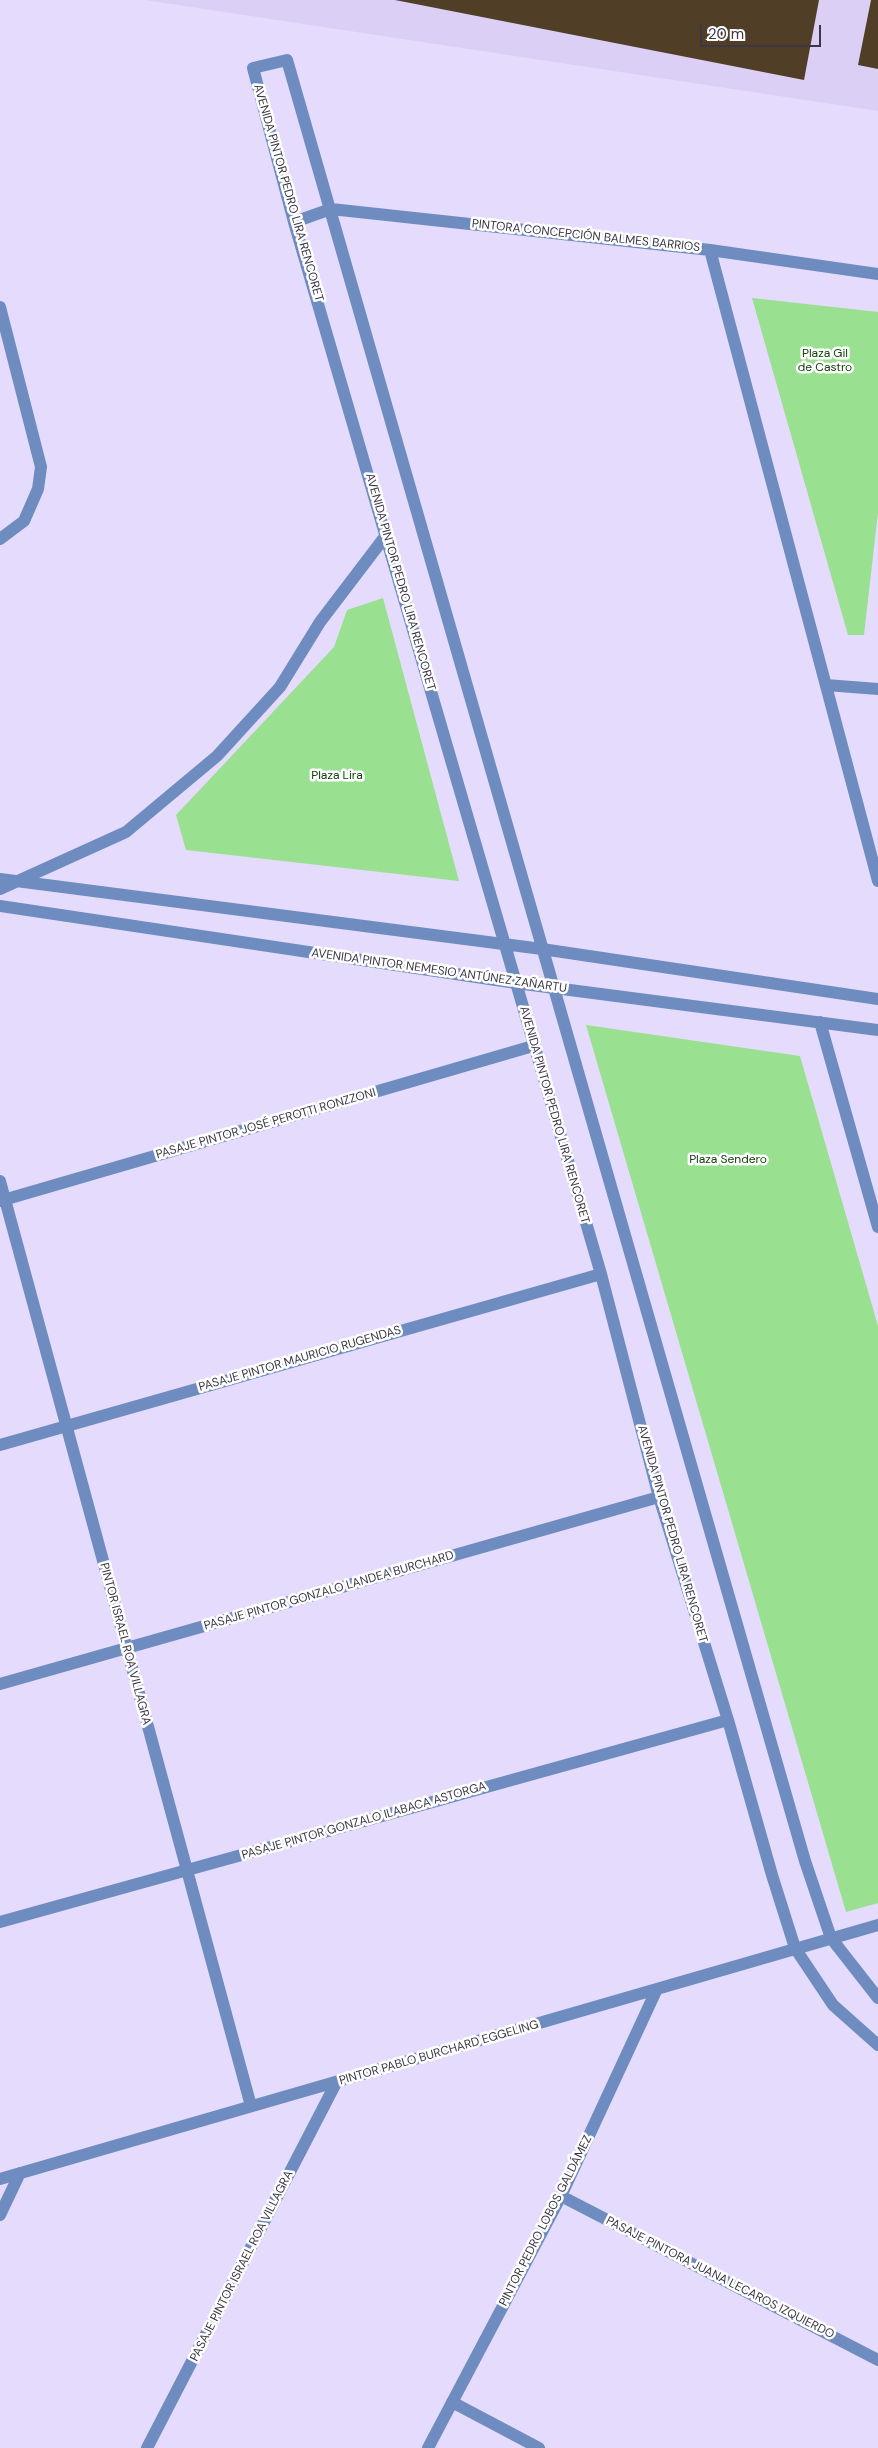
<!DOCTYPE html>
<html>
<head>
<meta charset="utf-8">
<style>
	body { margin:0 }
	#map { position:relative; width:878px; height:2448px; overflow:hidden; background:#e5dbfc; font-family:"DM Sans",sans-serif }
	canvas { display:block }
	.scale { position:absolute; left:700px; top:25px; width:121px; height:22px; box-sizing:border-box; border:2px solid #3c3745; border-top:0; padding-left:6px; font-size:15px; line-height:18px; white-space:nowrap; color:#3c3745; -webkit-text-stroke:4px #fff; paint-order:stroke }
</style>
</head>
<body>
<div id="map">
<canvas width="878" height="2448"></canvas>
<div class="scale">20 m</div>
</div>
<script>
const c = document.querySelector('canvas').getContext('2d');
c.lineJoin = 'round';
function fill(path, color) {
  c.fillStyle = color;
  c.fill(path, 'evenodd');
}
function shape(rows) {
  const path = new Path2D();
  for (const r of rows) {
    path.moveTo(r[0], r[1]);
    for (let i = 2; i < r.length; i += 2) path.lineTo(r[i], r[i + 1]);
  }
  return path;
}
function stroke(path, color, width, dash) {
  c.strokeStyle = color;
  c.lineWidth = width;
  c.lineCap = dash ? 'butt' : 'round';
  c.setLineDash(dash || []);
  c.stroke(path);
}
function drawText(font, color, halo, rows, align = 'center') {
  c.font = font + ' "DM Sans",sans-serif';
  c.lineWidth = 5;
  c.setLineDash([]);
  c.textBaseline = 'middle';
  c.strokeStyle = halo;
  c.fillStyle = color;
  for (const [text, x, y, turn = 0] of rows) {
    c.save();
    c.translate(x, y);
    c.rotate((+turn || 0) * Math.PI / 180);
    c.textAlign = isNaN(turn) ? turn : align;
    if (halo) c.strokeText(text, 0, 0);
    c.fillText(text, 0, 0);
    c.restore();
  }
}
fill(shape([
	[145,0,878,0,878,111]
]), '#dbcff6');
fill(shape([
	[752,298,878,312,878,512,864,635,848,635],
	[383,598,459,881,186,850,176,815,334,647,347,610],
	[586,1025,800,1056,878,1326,878,1903,846,1912]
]), '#9ae091');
fill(shape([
	[395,0,819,0,804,80],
	[871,0,878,0,878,69,858,65]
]), '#503f26');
stroke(shape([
	[294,222,331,209,710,250,878,274],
	[710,250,878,881],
	[0,307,41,467,38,489,24,521,0,539],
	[826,685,878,689],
	[0,879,542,949,878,999],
	[0,889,126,832,217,756,280,687,320,622,387,534],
	[0,906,516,983,878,1030],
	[820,1022,878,1227],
	[0,1181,251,2106],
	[0,1201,533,1046],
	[0,1445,601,1274],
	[0,1684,659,1497],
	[0,1922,728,1720],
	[878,1998,831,1938,805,1861,287,60,253,68,294,222,601,1274,659,1497,728,1720,772,1875,795,1948,833,2005,878,2045],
	[0,2179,878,1925],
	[561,2196,878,2360],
	[0,2215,20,2173],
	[452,2402,539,2448],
	[147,2448,336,2083],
	[428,2448,561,2196,656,1991]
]), '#6e8cc0', 12);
drawText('12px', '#3c3745', '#fff', [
	["AVENIDA PINTOR PEDRO LIRA RENCORET",288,193,74],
	["PINTORA CONCEPCIÓN BALMES BARRIOS",586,236,6],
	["AVENIDA PINTOR PEDRO LIRA RENCORET",400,582,74],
	["AVENIDA PINTOR NEMESIO ANTÚNEZ ZAÑARTU",439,971,8],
	["AVENIDA PINTOR PEDRO LIRA RENCORET",554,1115,74],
	["PASAJE PINTOR JOSÉ PEROTTI RONZZONI",266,1124,-16],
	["PASAJE PINTOR MAURICIO RUGENDAS",300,1359,-16],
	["AVENIDA PINTOR PEDRO LIRA RENCORET",672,1534,74],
	["PASAJE PINTOR GONZALO LANDEA BURCHARD",329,1591,-16],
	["PINTOR ISRAEL ROA VILLAGRA",125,1644,75],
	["PASAJE PINTOR GONZALO ILABACA ASTORGA",364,1821,-16],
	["PINTOR PABLO BURCHARD EGGELING",439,2053,-16],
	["PINTOR PEDRO LOBOS GALDÁMEZ",546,2221,-63],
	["PASAJE PINTOR ISRAEL ROA VILLAGRA",242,2266,-63],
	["PASAJE PINTORA JUANA LECAROS IZQUIERDO",720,2278,27]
]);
drawText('12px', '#11400b', '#fff', [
	["Plaza Gil",825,354],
	["de Castro",825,368],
	["Plaza Lira",337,776],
	["Plaza Sendero",728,1160]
]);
</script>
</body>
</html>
